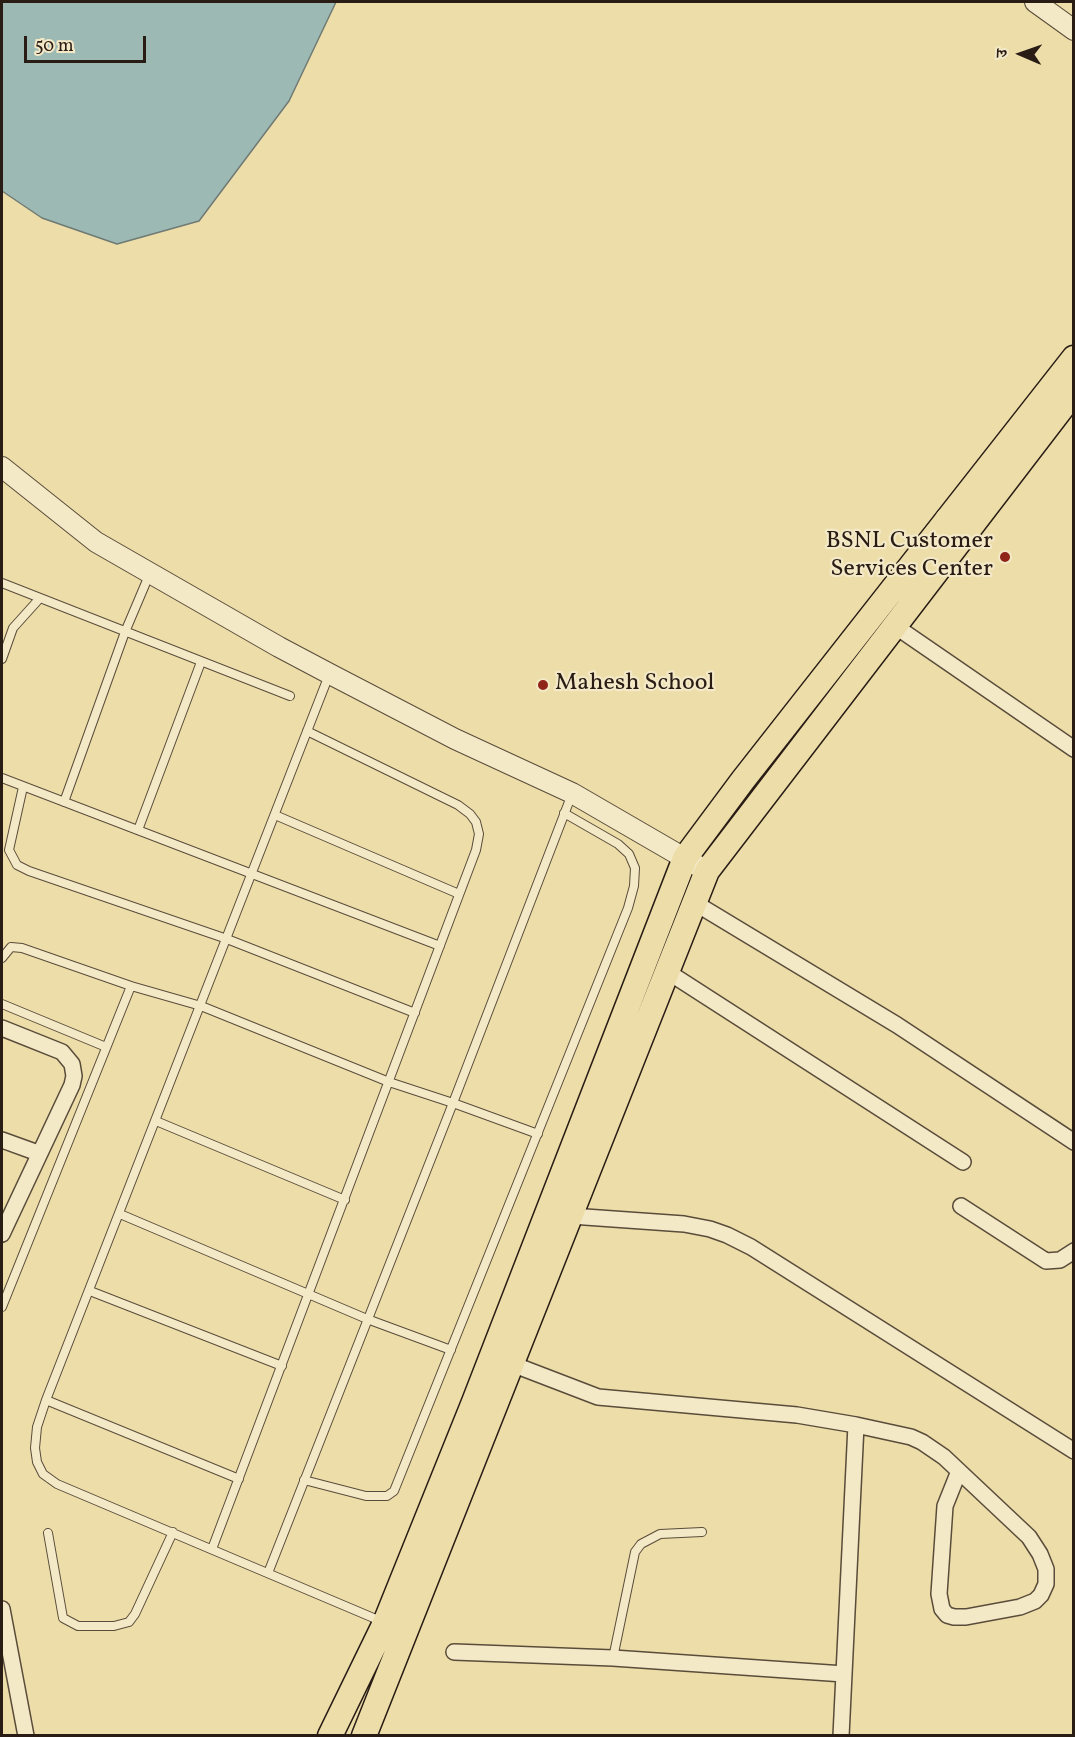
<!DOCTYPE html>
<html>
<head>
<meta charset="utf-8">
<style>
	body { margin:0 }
	#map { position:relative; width:1075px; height:1737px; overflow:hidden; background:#ecdda9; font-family:Vollkorn,"Noto Serif Devanagari",serif }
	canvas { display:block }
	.frame { position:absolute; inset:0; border:3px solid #291c15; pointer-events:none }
	.north { position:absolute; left:991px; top:24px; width:60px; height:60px; -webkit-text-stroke:4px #f3e9c7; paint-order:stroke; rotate:272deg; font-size:16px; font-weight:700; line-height:24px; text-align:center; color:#291c15 }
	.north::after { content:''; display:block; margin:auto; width:21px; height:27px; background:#291c15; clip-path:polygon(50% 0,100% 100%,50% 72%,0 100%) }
	.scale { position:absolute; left:24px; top:36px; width:122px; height:27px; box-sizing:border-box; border:3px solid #291c15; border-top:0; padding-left:8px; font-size:18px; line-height:21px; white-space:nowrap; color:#291c15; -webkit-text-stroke:4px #f3e9c7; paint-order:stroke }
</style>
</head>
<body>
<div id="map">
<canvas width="1075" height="1737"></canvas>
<div class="frame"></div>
<div class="north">उ</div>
<div class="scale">50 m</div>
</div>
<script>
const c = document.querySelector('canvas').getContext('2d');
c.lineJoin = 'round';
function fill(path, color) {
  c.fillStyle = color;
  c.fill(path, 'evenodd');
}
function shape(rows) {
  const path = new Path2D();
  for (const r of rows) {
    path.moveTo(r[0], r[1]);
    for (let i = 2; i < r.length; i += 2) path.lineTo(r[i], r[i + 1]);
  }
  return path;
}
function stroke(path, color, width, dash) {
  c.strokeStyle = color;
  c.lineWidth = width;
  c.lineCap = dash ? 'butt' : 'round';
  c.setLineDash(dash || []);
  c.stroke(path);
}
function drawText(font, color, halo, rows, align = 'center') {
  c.font = font + ' Vollkorn,serif';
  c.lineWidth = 4.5;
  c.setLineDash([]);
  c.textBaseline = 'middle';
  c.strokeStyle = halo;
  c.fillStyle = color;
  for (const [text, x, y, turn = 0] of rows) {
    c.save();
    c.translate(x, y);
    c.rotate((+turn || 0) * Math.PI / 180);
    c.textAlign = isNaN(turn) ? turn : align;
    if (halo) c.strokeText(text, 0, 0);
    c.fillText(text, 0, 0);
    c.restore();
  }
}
const water = shape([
	[2,2,336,2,289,101,199,221,117,244,42,218,2,191,2,2]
]);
fill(water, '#9db9b4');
stroke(water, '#6f7a74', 1.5);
const service = shape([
	[2,583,290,696],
	[2,659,13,628,40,598],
	[329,675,46,1400,37,1427,35,1448,37,1462,43,1474,57,1484,383,1622],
	[2,778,440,946],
	[23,787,9,850,17,865,29,871,227,939,415,1013],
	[64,802,125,632,150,573],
	[275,815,459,894],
	[138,830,201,662],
	[2,958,11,947,22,948,131,986,201,1006,389,1082,453,1103,538,1134],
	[2,1004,106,1047],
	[156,1121,345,1200],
	[120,1214,367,1319,451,1350],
	[90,1291,282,1366],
	[2,1307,131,986],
	[46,1400,239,1479],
	[304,1480,366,1496,387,1496,394,1491,628,908,634,886,635,868,629,854,618,844,564,813],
	[48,1533,63,1618,78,1626,114,1626,129,1622,135,1614,173,1532],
	[212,1549,476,850,479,834,476,822,470,814,458,805,307,731],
	[268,1573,453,1103,572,794],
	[613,1658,635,1552,641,1544,660,1534,702,1532]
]);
const minor = shape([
	[895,626,1074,749],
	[695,903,897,1025,1074,1142],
	[668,972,963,1162],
	[2,1028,62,1052,72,1064,74,1076,72,1085,2,1234],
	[2,1140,38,1153],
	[961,1206,1046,1261,1060,1260,1074,1251],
	[571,1216,684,1224,710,1229,727,1235,751,1247,1074,1451],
	[512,1364,598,1397,797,1415,856,1425,911,1437,922,1442,944,1457,1029,1537,1040,1554,1046,1569,1046,1584,1041,1595,1035,1601,1020,1607,966,1617,954,1617,947,1615,942,1609,939,1594,945,1506,959,1471],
	[2,1609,26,1736],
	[454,1652,613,1658,844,1674],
	[841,1736,856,1425]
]);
const tertiary = shape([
	[1035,2,1074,30],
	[2,467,96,542,150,573,279,647,330,674,455,739,572,793,698,866]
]);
const primary = shape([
	[330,1736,385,1623,474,1402,685,858,743,780,1074,358],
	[364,1736,707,871,1074,392]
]);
const trunk = shape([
	[948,520,965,534]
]);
stroke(service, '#5a4c3a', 10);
stroke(minor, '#5a4c3a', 18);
stroke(tertiary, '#5a4c3a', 22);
stroke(primary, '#291c15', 27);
stroke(trunk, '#291c15', 28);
stroke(service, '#f3e9c7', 8);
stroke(minor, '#f3e9c7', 15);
stroke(tertiary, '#f3e9c7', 20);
stroke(primary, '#ecdda9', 24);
stroke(trunk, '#ecdda9', 26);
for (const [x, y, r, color] of [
	[1005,557,6,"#8f2418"],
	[543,685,6,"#8f2418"]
]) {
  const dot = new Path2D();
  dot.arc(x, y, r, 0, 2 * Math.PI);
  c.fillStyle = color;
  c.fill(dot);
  stroke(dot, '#f3e9c7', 2);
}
drawText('24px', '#291c15', '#f3e9c7', [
	["BSNL Customer",993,543],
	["Services Center",993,571],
	["Mahesh School",555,685,"left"]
], 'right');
</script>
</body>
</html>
